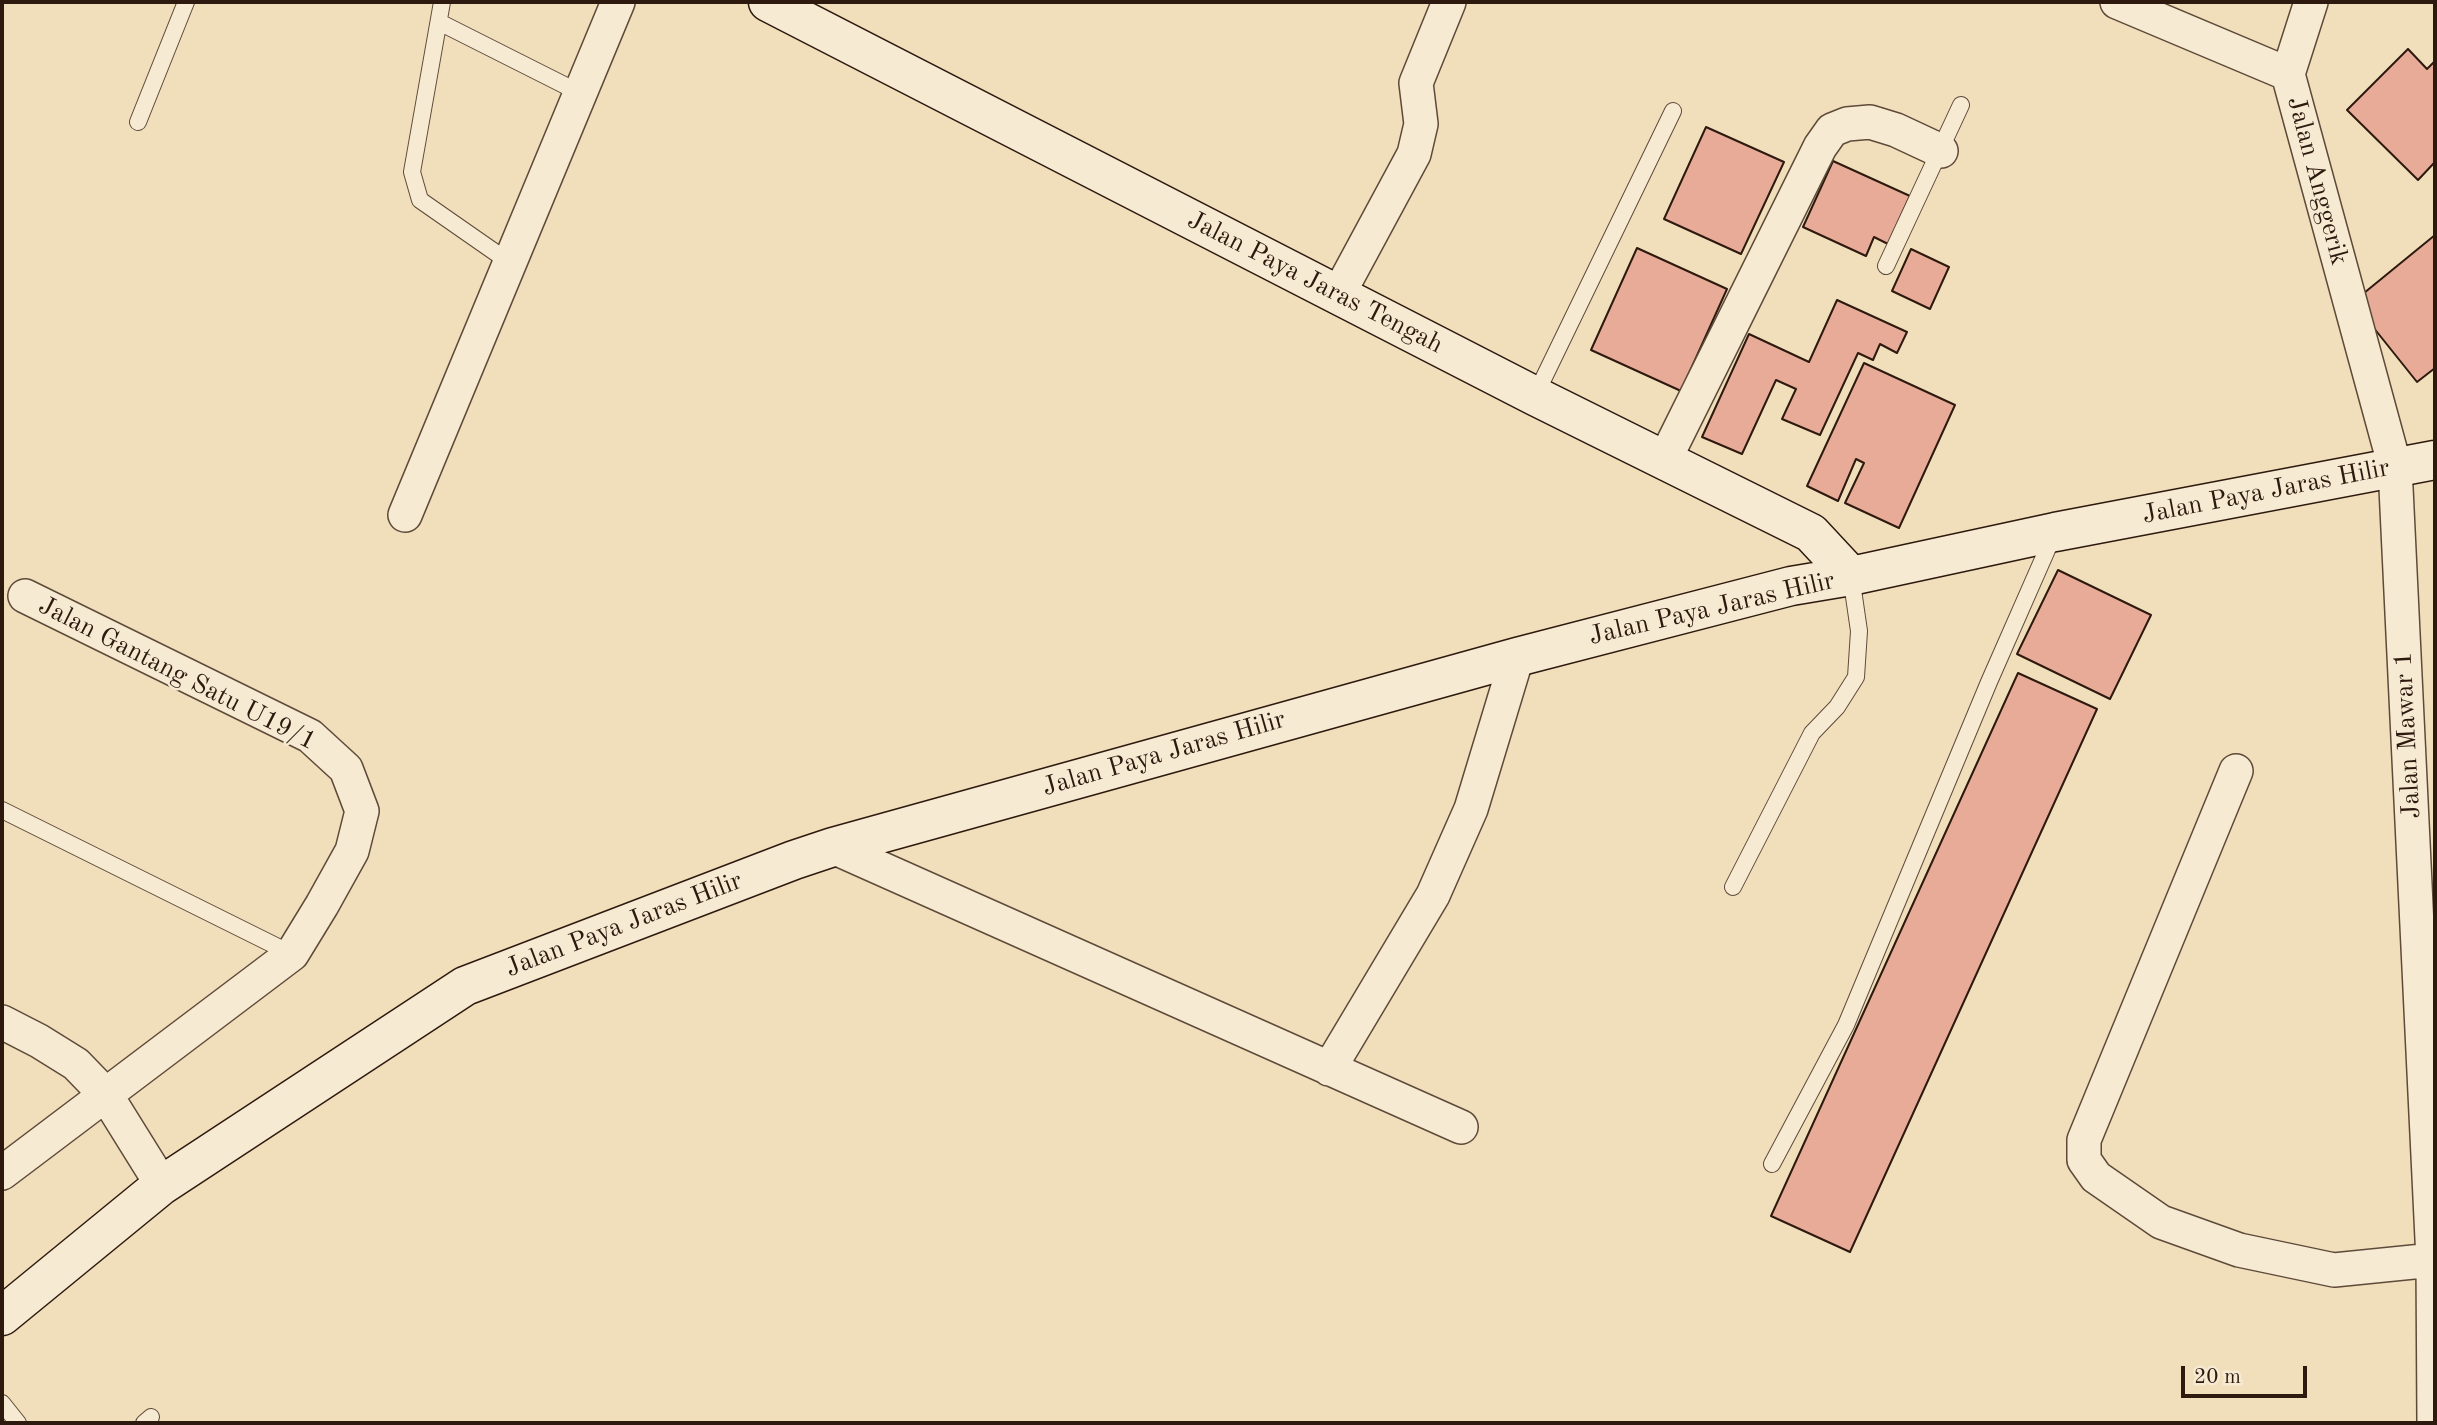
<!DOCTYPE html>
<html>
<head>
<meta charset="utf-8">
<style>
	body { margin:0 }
	#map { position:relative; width:2437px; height:1425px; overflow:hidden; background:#f1debb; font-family:"Old Standard TT",serif }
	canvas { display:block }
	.frame { position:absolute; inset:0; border:4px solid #2d190e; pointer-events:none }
	.scale { position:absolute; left:2181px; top:1366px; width:126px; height:32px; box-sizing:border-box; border:4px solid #2d190e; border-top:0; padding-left:9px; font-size:21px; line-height:24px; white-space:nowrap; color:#2d190e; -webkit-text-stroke:5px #f6ead3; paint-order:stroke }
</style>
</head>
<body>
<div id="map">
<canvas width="2437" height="1425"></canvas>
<div class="frame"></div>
<div class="scale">20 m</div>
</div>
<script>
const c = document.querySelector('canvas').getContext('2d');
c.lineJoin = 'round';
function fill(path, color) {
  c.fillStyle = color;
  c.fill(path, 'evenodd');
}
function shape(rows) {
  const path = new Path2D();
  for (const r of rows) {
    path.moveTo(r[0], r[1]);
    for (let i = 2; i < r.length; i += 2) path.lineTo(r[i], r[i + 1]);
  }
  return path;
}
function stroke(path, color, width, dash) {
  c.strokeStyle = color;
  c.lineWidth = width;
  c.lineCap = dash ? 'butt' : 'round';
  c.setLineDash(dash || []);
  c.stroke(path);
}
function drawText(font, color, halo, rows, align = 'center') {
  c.font = font + ' "Old Standard TT",serif';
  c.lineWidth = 5;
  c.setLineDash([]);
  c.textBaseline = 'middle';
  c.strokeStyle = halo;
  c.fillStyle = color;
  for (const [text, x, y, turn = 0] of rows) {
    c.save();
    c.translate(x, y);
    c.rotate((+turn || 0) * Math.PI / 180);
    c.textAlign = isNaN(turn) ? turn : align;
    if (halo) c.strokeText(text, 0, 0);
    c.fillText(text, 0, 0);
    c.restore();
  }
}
const building = shape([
	[2408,49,2427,69,2435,61,2435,162,2418,180,2347,110,2408,49],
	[1706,127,1784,162,1741,254,1664,219,1706,127],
	[1833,161,1910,196,1888,244,1874,237,1866,256,1803,227,1833,161],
	[2435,235,2435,368,2417,382,2353,302,2435,235],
	[1637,248,1727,289,1681,391,1591,350,1637,248],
	[1911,249,1949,267,1930,309,1892,291,1911,249],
	[1837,300,1907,332,1897,353,1880,344,1873,360,1858,353,1820,435,1782,419,1796,389,1776,380,1742,454,1702,437,1749,334,1809,362,1837,300],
	[1864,363,1955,405,1899,528,1845,503,1864,463,1856,459,1838,501,1807,486,1864,363],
	[2058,570,2151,615,2110,699,2017,654,2058,570],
	[2018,673,2097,709,1850,1252,1771,1216,2018,673]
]);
fill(building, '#e7ab98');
stroke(building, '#2d190e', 2);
const lane = shape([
	[442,2,412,172,420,200,509,262],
	[439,22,580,93],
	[138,122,186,2],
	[1886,266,1961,105],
	[1535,396,1673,111],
	[2,810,292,954],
	[1733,887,1812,733,1837,707,1856,677,1859,631,1851,576],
	[1772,1164,1846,1025,1989,682,2054,534],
	[2,1403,18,1423],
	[144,1423,151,1417]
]);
const street = shape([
	[2117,2,2288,74,2395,467,2433,1260,2434,1423],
	[2288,74,2311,2],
	[1338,295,1414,154,1421,124,1416,83,1449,2],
	[1665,459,1820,147,1832,130,1847,124,1870,122,1896,130,1941,151],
	[405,515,618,2],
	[2236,771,2084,1140,2084,1160,2096,1177,2161,1222,2239,1250,2334,1270,2433,1260],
	[833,847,1461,1127],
	[2,1022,39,1041,76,1064,106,1095,162,1185],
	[1329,1069,1433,895,1471,809,1517,657],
	[2,1173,292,954,322,905,352,851,362,811,346,769,310,736,25,596]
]);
const secondary = shape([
	[768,2,1535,396,1811,533,1851,576],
	[2,1316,162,1185,465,986,794,860,833,847,1517,657,1791,586,1851,576,2055,532,2435,460]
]);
stroke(lane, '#5e4a39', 18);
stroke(street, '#5e4a39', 36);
stroke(secondary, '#2d190e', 41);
stroke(lane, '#f6ead3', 16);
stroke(street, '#f6ead3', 33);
stroke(secondary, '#f6ead3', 38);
drawText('26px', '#2d190e', '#f6ead3', [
	["Jalan Anggerik",2317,181,75],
	["Jalan Paya Jaras Tengah",1315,283,27],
	["Jalan Paya Jaras Hilir",2266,492,-11],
	["Jalan Paya Jaras Hilir",1712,609,-13],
	["Jalan Gantang Satu U19/1",177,674,27],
	["Jalan Mawar 1",2408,735,-93],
	["Jalan Paya Jaras Hilir",1164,754,-16],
	["Jalan Paya Jaras Hilir",624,925,-21]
]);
</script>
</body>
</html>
